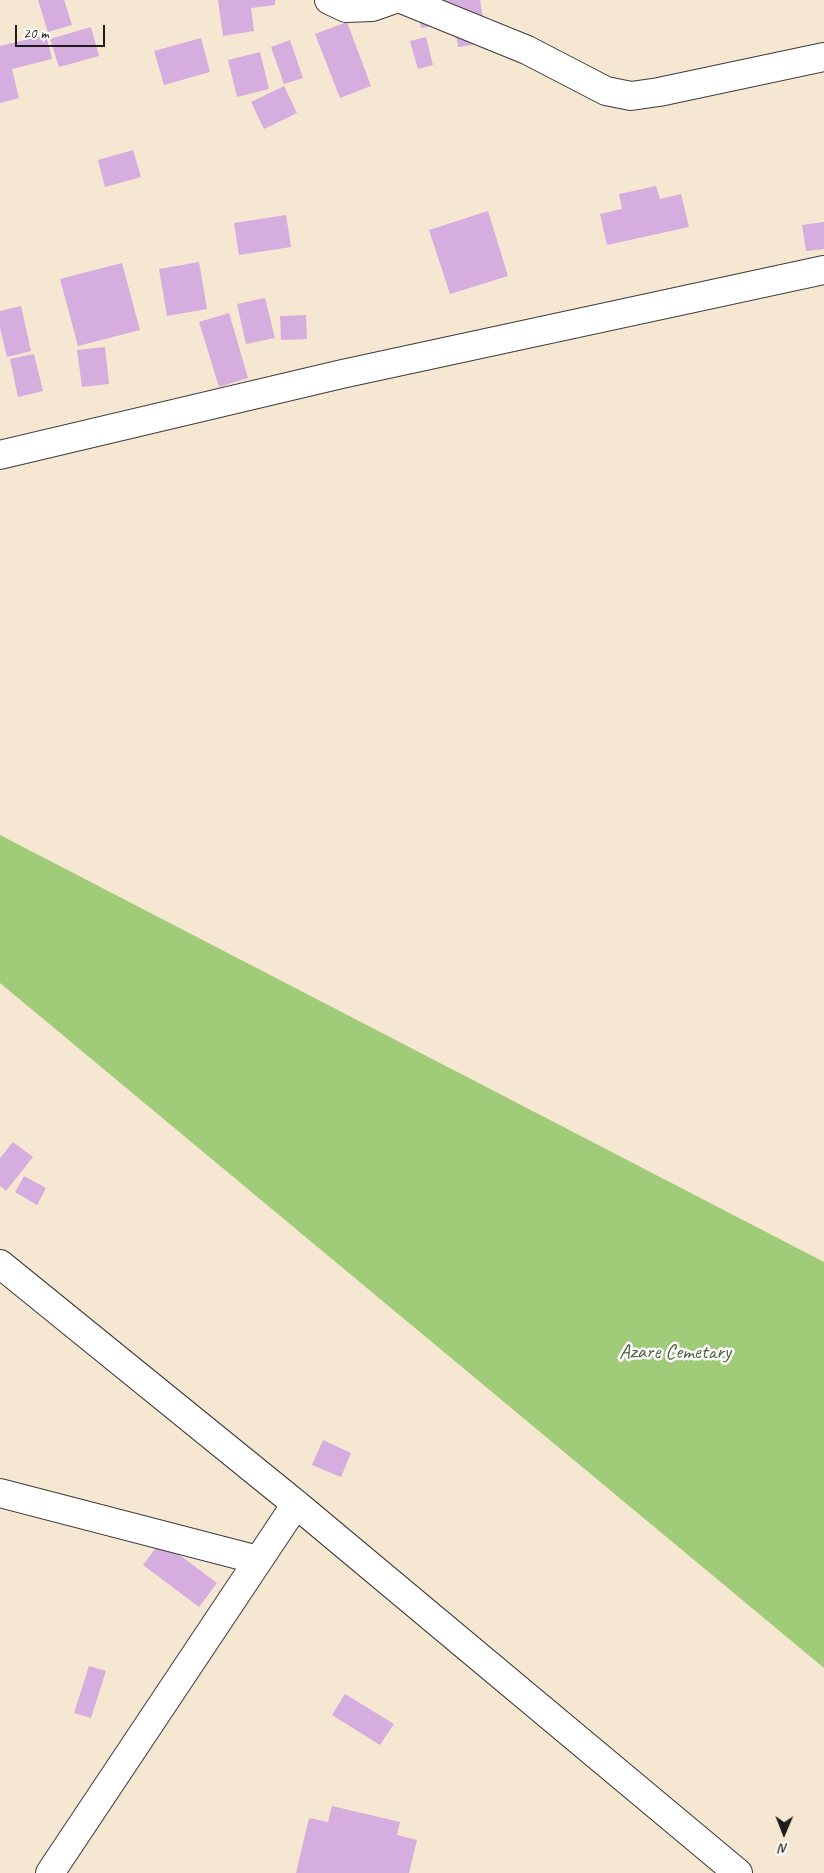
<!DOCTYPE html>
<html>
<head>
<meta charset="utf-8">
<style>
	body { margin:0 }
	#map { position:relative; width:824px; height:1873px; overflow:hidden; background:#f6e7d2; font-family:Caveat,sans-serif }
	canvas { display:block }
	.north { position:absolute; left:759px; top:1808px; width:50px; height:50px; -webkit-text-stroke:4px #fff; paint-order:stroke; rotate:181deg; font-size:14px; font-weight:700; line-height:20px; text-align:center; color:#1c1c1c }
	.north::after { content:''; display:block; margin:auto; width:18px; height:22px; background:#1c1c1c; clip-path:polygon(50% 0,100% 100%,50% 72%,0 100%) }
	.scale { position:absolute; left:15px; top:25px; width:90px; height:22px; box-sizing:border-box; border:2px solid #1c1c1c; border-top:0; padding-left:6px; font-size:15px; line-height:18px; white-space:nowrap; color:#1c1c1c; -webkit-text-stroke:4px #fff; paint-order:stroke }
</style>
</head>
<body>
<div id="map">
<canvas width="824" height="1873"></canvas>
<div class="north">N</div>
<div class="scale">20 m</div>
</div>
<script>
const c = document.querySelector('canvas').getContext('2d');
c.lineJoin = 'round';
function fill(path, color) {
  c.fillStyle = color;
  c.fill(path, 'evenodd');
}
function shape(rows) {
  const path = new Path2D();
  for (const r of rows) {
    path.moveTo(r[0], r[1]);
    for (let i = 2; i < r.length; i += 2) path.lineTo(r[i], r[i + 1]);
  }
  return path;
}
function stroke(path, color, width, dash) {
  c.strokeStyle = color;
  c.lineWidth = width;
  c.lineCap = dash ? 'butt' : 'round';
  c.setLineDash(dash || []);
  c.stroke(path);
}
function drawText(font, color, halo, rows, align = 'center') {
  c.font = font + ' Caveat,sans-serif';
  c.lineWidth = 5;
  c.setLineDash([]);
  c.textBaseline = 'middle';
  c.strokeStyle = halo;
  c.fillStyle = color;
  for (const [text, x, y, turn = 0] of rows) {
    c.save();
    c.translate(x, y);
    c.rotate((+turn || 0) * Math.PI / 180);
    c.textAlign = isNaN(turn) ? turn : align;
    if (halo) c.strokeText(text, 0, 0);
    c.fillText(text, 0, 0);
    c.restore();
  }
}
fill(shape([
	[0,835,824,1262,824,1668,0,983]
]), '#a0cb78');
fill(shape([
	[38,0,64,0,72,25,48,32],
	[218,0,275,0,275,5,251,8,254,31,223,36],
	[417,0,480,0,487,43,458,47,454,23,421,28],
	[347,22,371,86,340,98,315,34],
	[91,27,99,56,59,67,50,39],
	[46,35,52,59,12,69,19,98,0,103,0,46],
	[426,37,433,65,418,69,410,41],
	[201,38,210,72,164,85,154,51],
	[290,40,303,78,284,84,271,47],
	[260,52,269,89,237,97,228,60],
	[284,86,297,113,264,129,251,102],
	[133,150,141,177,105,187,98,160],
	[656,186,660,199,681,194,689,227,607,245,600,214,622,209,619,194],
	[488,211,508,276,450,294,429,230],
	[286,215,291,247,239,255,234,223],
	[824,222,824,249,806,251,802,225],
	[199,262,207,309,167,316,159,269],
	[122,263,140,330,78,346,60,279],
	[265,298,275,338,246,344,237,304],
	[21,306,31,351,7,357,0,328,0,311],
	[229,313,248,378,219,387,199,322],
	[306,315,307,339,281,340,280,316],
	[105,347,109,384,82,387,77,350],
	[34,354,43,391,18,397,10,359],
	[13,1142,33,1157,6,1191,0,1186,0,1158],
	[24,1176,46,1188,37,1205,15,1192],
	[323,1440,351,1453,341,1477,312,1465],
	[161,1541,217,1583,199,1607,143,1565],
	[89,1666,106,1671,91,1718,74,1713],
	[345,1694,394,1724,380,1745,332,1715],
	[332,1806,400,1822,397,1835,417,1840,409,1873,296,1873,309,1818,328,1822]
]), '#d5adde');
const minor = shape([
	[329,0,346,8,372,7,392,0],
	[404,0,527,50,606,91,631,96,659,92,824,57],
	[0,455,342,374,824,270],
	[0,1264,296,1504,738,1873],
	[0,1493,258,1560],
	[50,1873,296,1504]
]);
stroke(minor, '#3d3a37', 30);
stroke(minor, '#fff', 28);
drawText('21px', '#516241', '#fff', [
	["Azare Cemetary",675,1352]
]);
</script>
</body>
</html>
